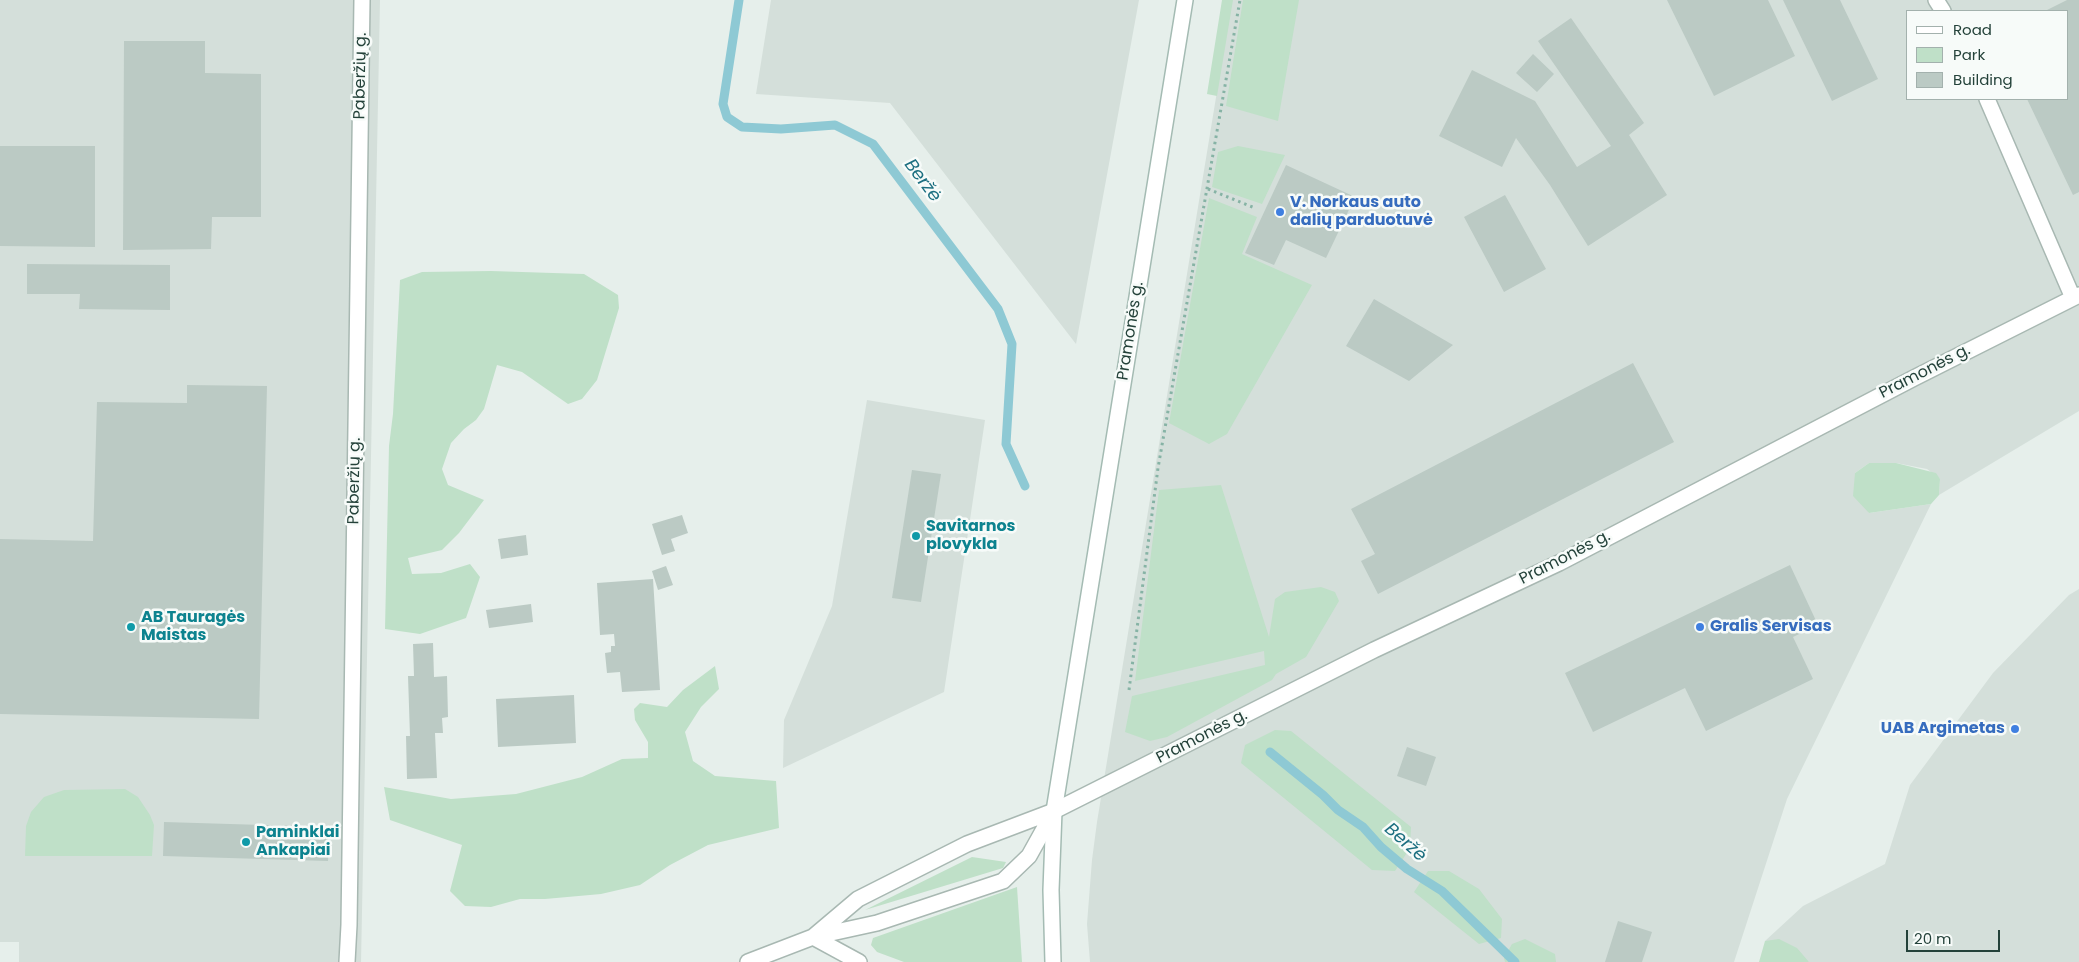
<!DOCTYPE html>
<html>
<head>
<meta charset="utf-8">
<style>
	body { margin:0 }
	#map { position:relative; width:2079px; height:962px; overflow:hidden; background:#e6efeb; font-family:Poppins,sans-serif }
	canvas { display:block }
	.legend { position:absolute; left:1906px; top:10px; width:162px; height:90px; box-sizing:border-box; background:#f7fbf9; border:1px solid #a3b1ad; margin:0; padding:6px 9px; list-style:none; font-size:15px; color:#24423a }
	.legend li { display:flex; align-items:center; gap:10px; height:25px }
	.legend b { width:25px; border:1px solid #a3b1ad }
	.scale { position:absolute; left:1906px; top:930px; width:94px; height:22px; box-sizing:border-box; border:2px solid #24423a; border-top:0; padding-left:6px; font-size:15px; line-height:18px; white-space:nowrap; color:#24423a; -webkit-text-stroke:4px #f7fbf9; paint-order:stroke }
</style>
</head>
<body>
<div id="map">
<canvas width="2079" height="962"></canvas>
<ul class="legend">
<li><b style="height:6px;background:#fff"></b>Road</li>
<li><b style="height:14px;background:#bfe0c8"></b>Park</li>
<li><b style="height:14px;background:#bbcac4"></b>Building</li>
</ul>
<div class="scale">20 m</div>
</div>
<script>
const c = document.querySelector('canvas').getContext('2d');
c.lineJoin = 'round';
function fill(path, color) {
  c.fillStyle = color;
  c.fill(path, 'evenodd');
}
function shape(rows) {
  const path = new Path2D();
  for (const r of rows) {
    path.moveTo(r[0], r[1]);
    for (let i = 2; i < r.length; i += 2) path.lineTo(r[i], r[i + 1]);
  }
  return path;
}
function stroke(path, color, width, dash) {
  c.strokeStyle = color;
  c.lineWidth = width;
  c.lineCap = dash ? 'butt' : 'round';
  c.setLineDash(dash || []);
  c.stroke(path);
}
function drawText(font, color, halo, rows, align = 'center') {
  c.font = font + ' Poppins,sans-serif';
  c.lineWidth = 5;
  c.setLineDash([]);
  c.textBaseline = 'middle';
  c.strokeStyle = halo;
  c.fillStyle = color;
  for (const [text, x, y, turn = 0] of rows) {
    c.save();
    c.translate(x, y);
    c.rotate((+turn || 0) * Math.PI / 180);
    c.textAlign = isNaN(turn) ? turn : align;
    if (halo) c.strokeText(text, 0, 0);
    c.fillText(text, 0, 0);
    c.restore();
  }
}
fill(shape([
	[0,0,380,0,361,962,19,962,19,942,0,942],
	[771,0,1139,0,1076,344,890,103,756,94],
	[1232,0,2079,0,2079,411,1939,495,1940,479,1927,469,1896,463,1869,463,1855,473,1869,513,1931,504,1787,799,1734,962,1090,962,1087,924,1092,860,1097,822],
	[1908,11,2068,11,2068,99,1908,99],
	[867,400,985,420,944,692,783,768,784,720,832,606],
	[2079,589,2079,962,1809,962,1765,941,1803,906,1885,864,1910,785,1993,673,2069,595]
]), '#d4dfda');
fill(shape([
	[1222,0,1233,0,1217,96,1207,94],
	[1243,0,1299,0,1278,121,1226,106],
	[1238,146,1285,155,1262,204,1212,187,1218,152],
	[1209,198,1257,217,1242,254,1312,285,1227,434,1209,444,1169,423],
	[491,271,584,274,618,295,619,308,597,380,582,399,568,404,522,372,497,365,484,409,476,420,464,429,451,443,442,469,448,485,484,500,459,533,442,550,408,558,412,574,441,573,470,564,480,577,466,618,420,634,385,629,389,446,393,414,400,280,422,272],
	[1869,463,1896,463,1936,473,1940,479,1939,495,1931,504,1869,513,1853,496,1855,473],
	[1221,485,1269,637,1275,599,1285,592,1321,587,1335,592,1339,601,1306,657,1276,674,1272,680,1167,737,1150,741,1125,732,1132,696,1265,665,1264,651,1135,681,1159,490],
	[715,666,719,689,701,707,685,732,693,761,715,776,776,781,779,828,708,845,670,865,640,885,601,894,545,899,520,899,491,907,465,906,450,891,462,845,390,820,384,787,451,799,516,794,582,777,622,759,648,758,648,742,635,720,634,709,640,703,667,707,683,690],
	[1275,730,1291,731,1411,827,1410,848,1395,871,1372,870,1241,763,1245,745],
	[125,789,138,797,150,815,154,825,152,856,25,856,26,826,31,812,44,797,64,790],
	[972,857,1006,862,1003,868,865,910],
	[1428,871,1449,871,1479,889,1502,919,1501,938,1479,944,1414,892],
	[1017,887,1022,962,904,962,877,952,871,945,873,938],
	[1525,939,1555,954,1556,962,1505,962,1504,958,1512,944],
	[1779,939,1797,948,1809,962,1759,962,1765,941]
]), '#bfe0c8');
stroke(shape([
	[739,0,723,104,727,117,742,127,781,129,835,125,873,144,998,309,1012,344,1006,444,1025,486],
	[1270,752,1323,795,1338,810,1363,827,1381,847,1407,869,1442,891,1515,962]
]), '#8ec9d4', 9);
fill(shape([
	[1667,0,1768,0,1795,56,1714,96],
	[1783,0,1840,0,1878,79,1832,101],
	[2067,0,2079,0,2079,192,2073,195,2027,99,2068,99,2068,11,2045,11],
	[1571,18,1644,123,1629,135,1667,195,1588,246,1550,185,1516,138,1502,167,1439,136,1472,70,1535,101,1577,167,1611,146,1538,41],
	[124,41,205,41,205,73,261,74,261,217,212,217,211,249,123,250],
	[1533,54,1554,74,1537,92,1516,73],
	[0,146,95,146,95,247,0,246],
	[1286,165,1355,197,1326,258,1286,240,1274,265,1245,253],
	[1505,195,1546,269,1504,292,1464,217],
	[27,264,170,265,170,310,79,309,80,294,27,294],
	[1374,299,1453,345,1409,381,1346,346],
	[1633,363,1674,442,1378,594,1361,561,1375,554,1351,509],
	[187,385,267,386,259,719,0,714,0,539,93,541,97,402,187,403],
	[912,470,941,474,921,602,892,598],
	[682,515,688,533,671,539,675,551,662,555,652,524],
	[526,535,528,555,501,559,498,539],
	[1790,565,1818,625,1793,637,1813,679,1706,731,1685,688,1593,732,1565,673],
	[666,566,673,585,658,590,652,571],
	[653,579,660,690,622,692,620,672,607,673,605,653,611,652,611,646,615,646,614,634,600,635,597,583],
	[531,604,533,622,489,628,486,610],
	[433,643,434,677,447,676,448,717,442,718,443,733,435,733,437,778,407,779,406,736,410,736,408,676,414,676,413,644],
	[574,695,576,743,498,747,496,699],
	[1407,747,1436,757,1426,786,1397,776],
	[164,822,329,827,328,861,163,856],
	[1618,921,1652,932,1642,962,1605,962]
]), '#bbcac4');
const minor = shape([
	[1936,0,1943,11],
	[1987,99,2073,298],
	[813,937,858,899,967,844,1054,811,1374,650,1559,563,1914,378,2079,295],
	[813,937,859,962],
	[347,962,349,925,362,0],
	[748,962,813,937,877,923,1003,881,1029,856,1054,811]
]);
const secondary = shape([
	[1053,962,1051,890,1054,811,1185,0]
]);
stroke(minor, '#a8b8b2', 18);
stroke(secondary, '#a4bbb3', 18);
stroke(shape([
	[1208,189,1255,208],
	[1129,690,1158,468,1240,0]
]), '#86b3a5', 3, [2.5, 4]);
stroke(minor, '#fff', 15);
stroke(secondary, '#fff', 15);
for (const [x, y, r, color] of [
	[1280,212,5,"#3f7fe0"],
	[916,536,5,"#0f9aa8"],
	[131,627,5,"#0f9aa8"],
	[1700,627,5,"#3f7fe0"],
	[2015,729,5,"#3f7fe0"],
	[246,842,5,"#0f9aa8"]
]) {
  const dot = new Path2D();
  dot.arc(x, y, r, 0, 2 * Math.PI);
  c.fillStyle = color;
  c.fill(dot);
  stroke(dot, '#f7fbf9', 2);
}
drawText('16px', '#24423a', '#f7fbf9', [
	["Paberžių g.",361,76,-89],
	["Pramonės g.",1131,331,-81],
	["Pramonės g.",1925,372,-27],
	["Paberžių g.",355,481,-89],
	["Pramonės g.",1565,558,-27],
	["Pramonės g.",1202,737,-27]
]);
drawText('bold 16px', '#366cbe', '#f7fbf9', [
	["V. Norkaus auto",1290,203],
	["dalių parduotuvė",1290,221],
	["Gralis Servisas",1710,627],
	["UAB Argimetas",2005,729,"right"]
], 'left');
drawText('bold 16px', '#0d838f', '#f7fbf9', [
	["Savitarnos",926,527],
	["plovykla",926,545],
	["AB Tauragės",141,618],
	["Maistas",141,636],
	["Paminklai",256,833],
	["Ankapiai",256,851]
], 'left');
drawText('italic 18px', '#1c6f80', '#f7fbf9', [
	["Beržė",922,181,53],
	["Beržė",1405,843,41]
]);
</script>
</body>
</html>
